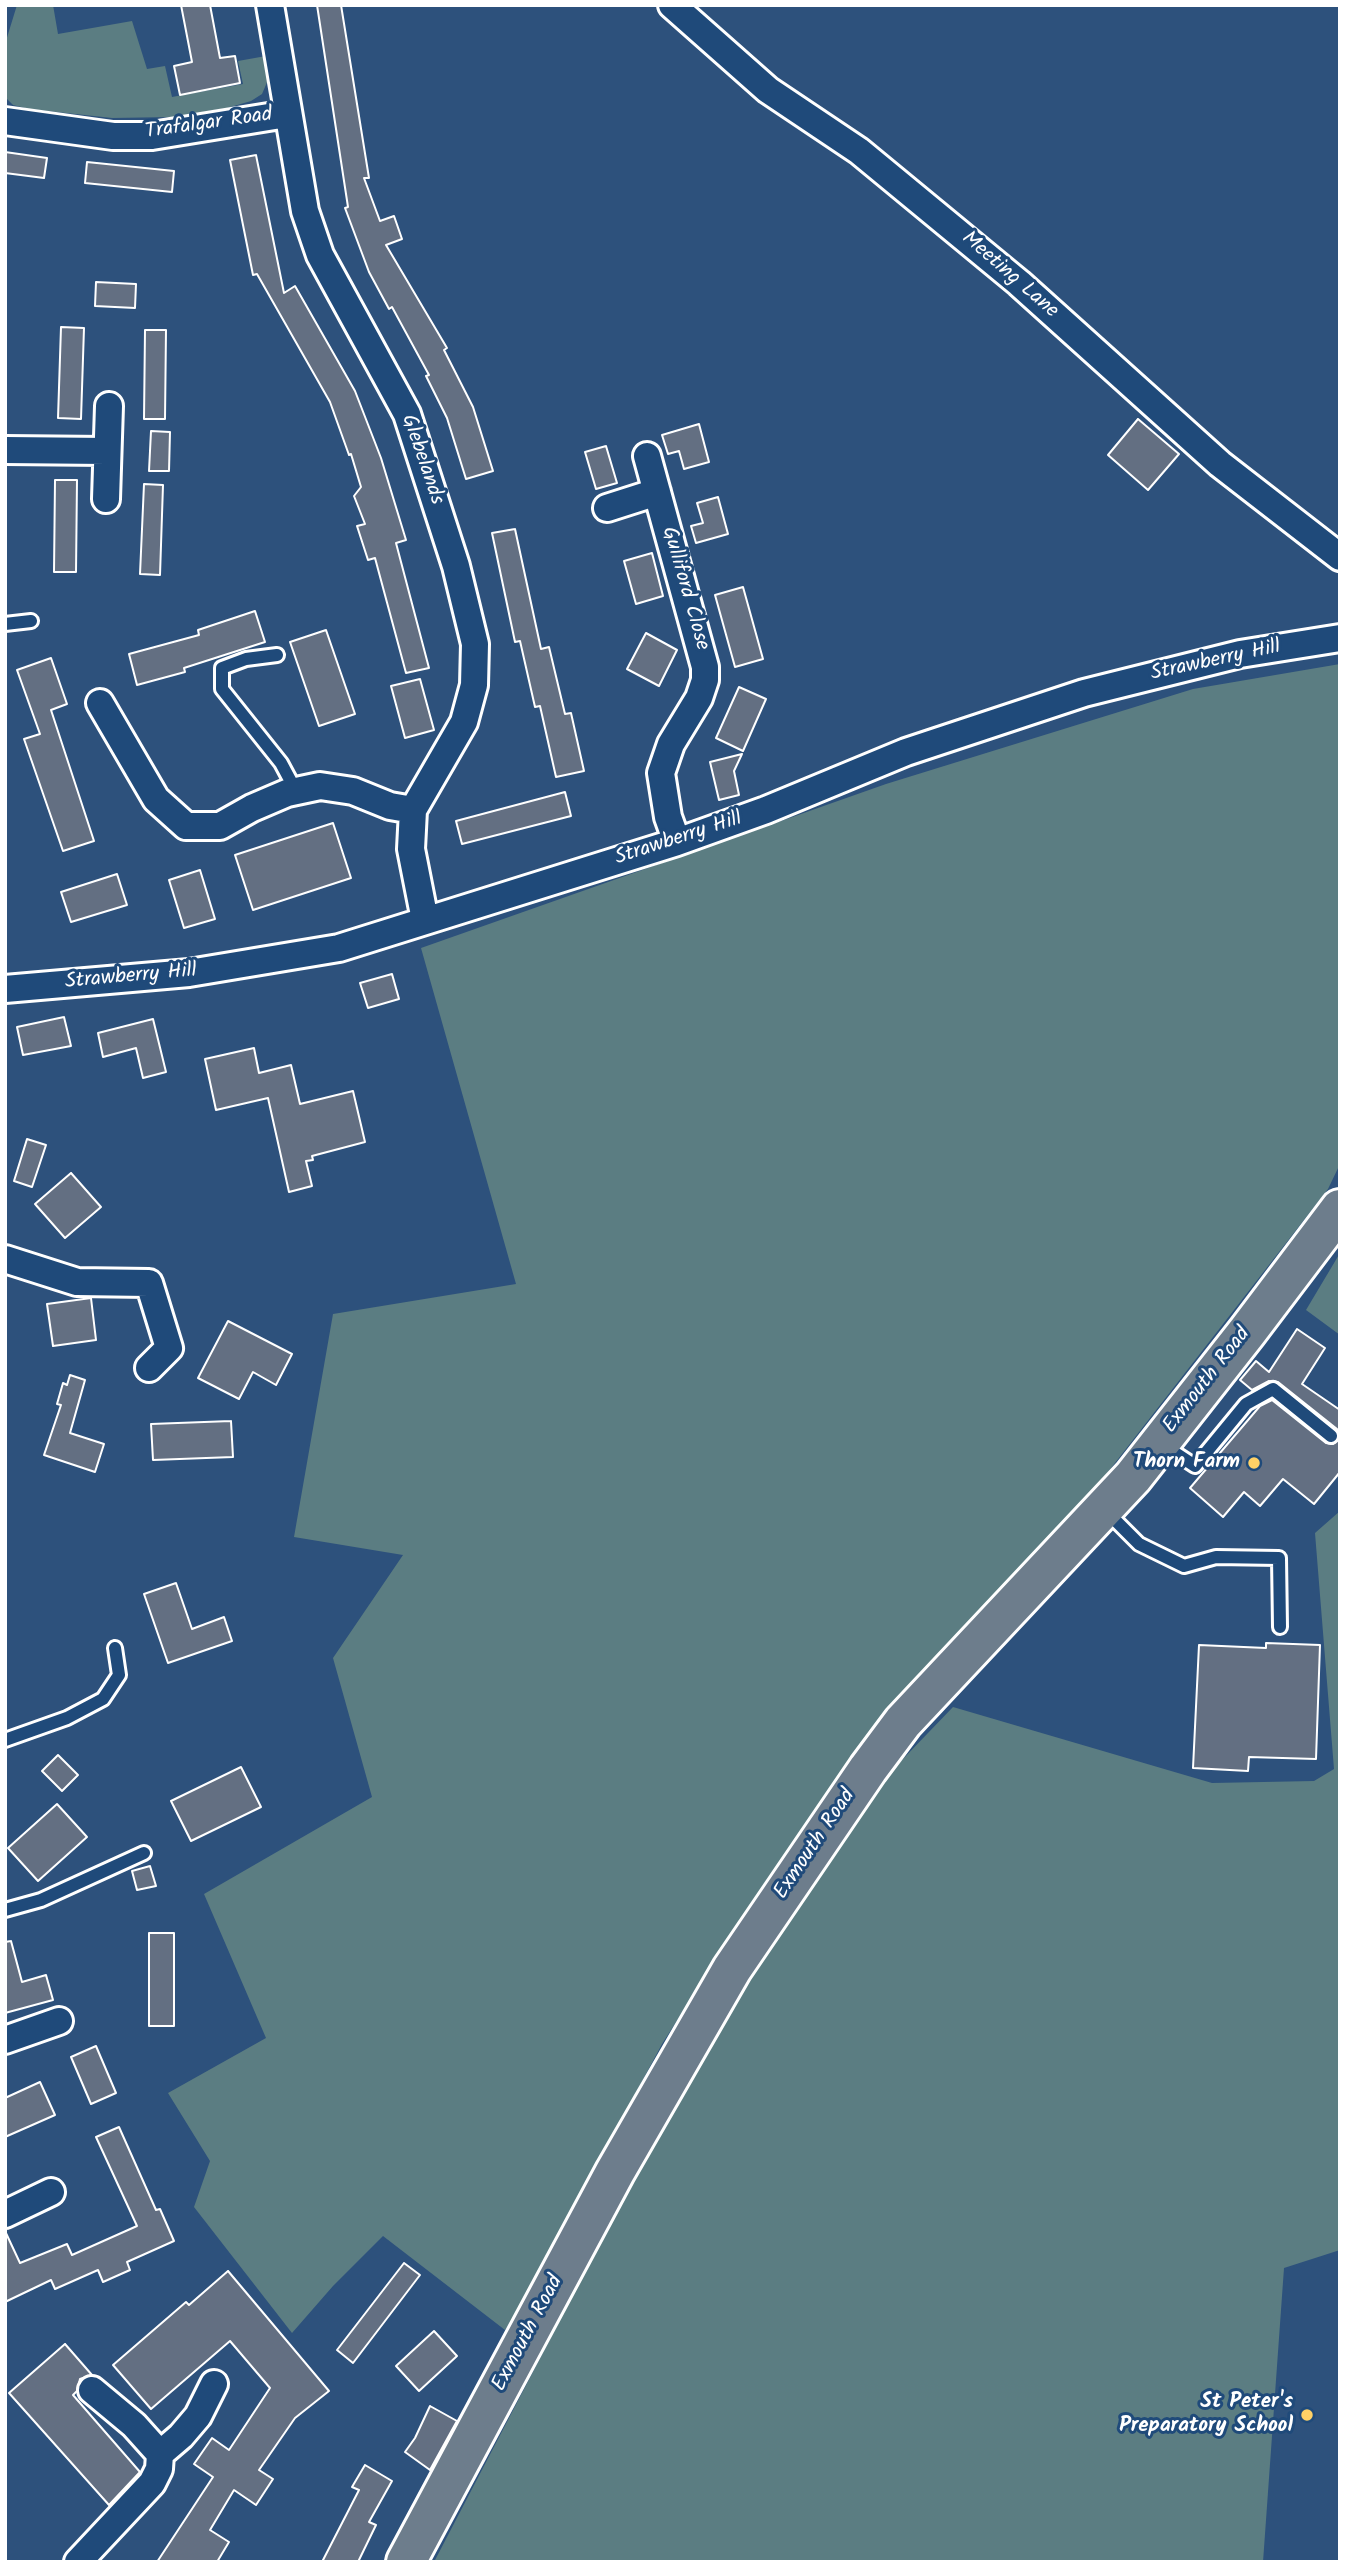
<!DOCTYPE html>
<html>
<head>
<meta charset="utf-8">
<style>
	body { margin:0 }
	#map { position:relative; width:1345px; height:2567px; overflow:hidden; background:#2d517c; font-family:Kalam,sans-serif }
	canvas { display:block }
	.frame { position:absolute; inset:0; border:7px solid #fff; pointer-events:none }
</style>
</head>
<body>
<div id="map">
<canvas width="1345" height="2567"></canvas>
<div class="frame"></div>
</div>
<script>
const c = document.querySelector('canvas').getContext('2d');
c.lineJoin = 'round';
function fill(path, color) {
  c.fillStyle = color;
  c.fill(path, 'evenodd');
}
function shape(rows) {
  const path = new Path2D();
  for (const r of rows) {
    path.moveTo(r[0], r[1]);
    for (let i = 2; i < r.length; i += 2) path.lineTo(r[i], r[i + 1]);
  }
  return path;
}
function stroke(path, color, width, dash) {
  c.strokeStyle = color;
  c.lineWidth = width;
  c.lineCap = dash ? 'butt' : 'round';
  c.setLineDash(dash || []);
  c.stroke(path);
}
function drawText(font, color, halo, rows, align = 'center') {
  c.font = font + ' Kalam,sans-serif';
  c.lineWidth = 6;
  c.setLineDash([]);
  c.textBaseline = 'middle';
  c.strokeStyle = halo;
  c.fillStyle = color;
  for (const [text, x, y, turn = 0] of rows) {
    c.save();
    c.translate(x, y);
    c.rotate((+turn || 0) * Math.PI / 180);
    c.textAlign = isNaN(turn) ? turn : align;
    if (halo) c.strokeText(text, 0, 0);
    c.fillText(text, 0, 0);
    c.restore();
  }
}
fill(shape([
	[17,5,53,5,58,34,132,21,147,69,165,66,172,97,243,84,238,61,266,56,268,80,262,94,251,101,227,108,173,117,112,118,29,109,13,105,5,97,5,44],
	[1340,664,1340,1164,1328,1189,1080,1508,907,1691,765,1882,662,2044,522,2305,505,2330,383,2236,333,2286,292,2333,194,2207,210,2161,168,2093,266,2038,204,1894,372,1797,333,1658,403,1555,294,1537,333,1314,516,1284,421,948,886,784,1193,689],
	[1340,1253,1340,1335,1306,1310],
	[1340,1511,1340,2250,1284,2268,1263,2562,434,2562,598,2247,698,2047,876,1787,953,1707,1212,1783,1314,1781,1334,1769,1315,1533]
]), '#5b7d82');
const building = shape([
	[181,5,210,5,220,58,235,56,240,83,180,95,174,66,192,62,181,5],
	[317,5,341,5,369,178,364,178,380,221,394,216,402,239,386,245,447,348,444,350,473,407,493,471,466,479,447,418,426,376,429,375,392,307,389,309,369,272,345,208,348,207,317,5],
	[5,152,47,158,44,178,5,173,5,152],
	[256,155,284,293,295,286,355,391,381,458,406,540,396,543,429,668,406,673,375,558,368,560,357,526,365,524,354,496,361,487,351,454,349,455,330,402,257,274,253,275,230,160,256,155],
	[87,162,174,171,172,192,85,183,87,162],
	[96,282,136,284,135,308,95,306,96,282],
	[61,327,84,328,81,419,58,418,61,327],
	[145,330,166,330,165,419,144,419,145,330],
	[1138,419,1179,454,1148,490,1108,455,1138,419],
	[699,424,709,462,684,469,679,451,668,454,662,435,699,424],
	[151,431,170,432,169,471,149,471,151,431],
	[606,446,617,483,596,489,585,452,606,446],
	[55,480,77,480,76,572,54,572,55,480],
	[144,484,163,485,160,575,140,574,144,484],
	[718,497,728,534,696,543,691,526,703,523,697,503,718,497],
	[515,529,541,649,549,647,565,714,571,713,584,771,556,777,540,706,535,707,520,641,515,642,492,533,515,529],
	[652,553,663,596,636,604,624,561,652,553],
	[743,587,763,659,735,667,715,595,743,587],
	[255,611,265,642,184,668,185,672,137,685,129,654,199,635,198,630,255,611],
	[326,630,355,714,319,726,290,642,326,630],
	[646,633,677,650,659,686,627,669,646,633],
	[51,658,67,704,51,710,94,841,63,851,24,739,40,734,17,670,51,658],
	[420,679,434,730,405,738,391,686,420,679],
	[739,687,766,699,743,751,716,738,739,687],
	[742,754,734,771,739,795,719,800,710,762,742,754],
	[565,792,571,816,462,844,456,821,565,792],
	[333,823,351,878,253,910,235,855,333,823],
	[200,870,215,919,184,928,169,880,200,870],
	[117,874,127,905,71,922,61,892,117,874],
	[392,974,399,999,368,1008,360,983,392,974],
	[64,1017,71,1046,23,1055,17,1027,64,1017],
	[153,1019,166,1072,143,1078,136,1048,103,1057,98,1033,153,1019],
	[254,1048,259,1073,291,1065,300,1104,353,1091,365,1142,312,1156,313,1160,306,1161,312,1186,289,1192,268,1098,216,1110,205,1059,254,1048],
	[27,1139,46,1145,32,1187,14,1181,27,1139],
	[71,1173,101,1207,65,1238,35,1204,71,1173],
	[91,1298,96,1340,53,1346,47,1304,91,1298],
	[228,1321,292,1354,276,1385,253,1372,239,1399,198,1378,228,1321],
	[1297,1329,1325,1348,1302,1384,1340,1410,1340,1472,1314,1504,1283,1479,1260,1506,1244,1492,1223,1517,1190,1488,1260,1406,1272,1400,1326,1443,1333,1444,1339,1438,1337,1429,1278,1382,1269,1381,1252,1390,1240,1380,1256,1361,1269,1372,1297,1329],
	[70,1375,85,1380,70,1433,104,1444,95,1472,44,1455,61,1405,57,1404,63,1383,67,1385,70,1375],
	[231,1421,233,1457,153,1460,151,1424,231,1421],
	[176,1583,192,1629,224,1617,232,1641,168,1663,144,1594,176,1583],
	[1266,1643,1320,1645,1316,1759,1249,1757,1248,1771,1193,1768,1199,1645,1266,1648,1266,1643],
	[58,1755,78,1775,62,1791,42,1771,58,1755],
	[241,1767,261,1807,191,1841,171,1801,241,1767],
	[57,1804,87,1837,38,1881,8,1848,57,1804],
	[150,1866,156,1886,137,1890,132,1871,150,1866],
	[149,1933,174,1933,174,2026,149,2026,149,1933],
	[11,1941,22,1982,46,1975,53,2000,5,2013,5,1942,11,1941],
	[96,2046,116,2093,91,2104,71,2057,96,2046],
	[40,2082,55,2115,5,2137,5,2098,40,2082],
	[119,2127,156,2210,160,2209,174,2241,127,2262,130,2270,103,2282,98,2270,55,2289,51,2280,5,2302,5,2231,20,2263,67,2244,72,2255,137,2226,96,2137,119,2127],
	[404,2263,420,2275,353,2363,337,2350,404,2263],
	[228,2271,329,2391,295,2418,259,2470,273,2479,256,2505,234,2490,210,2530,229,2542,217,2562,157,2562,213,2477,194,2464,212,2438,229,2450,270,2388,230,2341,151,2409,113,2365,186,2302,189,2305,228,2271],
	[434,2331,457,2356,419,2391,396,2366,434,2331],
	[65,2344,92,2375,80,2379,77,2391,73,2395,140,2472,109,2505,9,2393,65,2344],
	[430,2406,457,2421,430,2470,405,2452,415,2438,430,2406],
	[365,2465,392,2481,369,2522,376,2525,358,2562,322,2562,359,2490,352,2487,365,2465]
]);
fill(building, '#636f82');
stroke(building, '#fff', 2);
const lane = shape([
	[5,624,31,621],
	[277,655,246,659,222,668,222,689,281,763,296,791],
	[1163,1445,1195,1466,1246,1404,1273,1389,1331,1436],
	[1106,1511,1139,1544,1184,1566,1216,1557,1279,1558,1280,1627],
	[5,1740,67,1718,103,1699,119,1675,115,1648],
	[5,1910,41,1900,144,1853]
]);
const street = shape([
	[270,5,305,211,320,255,407,414,456,566,475,644,474,685,464,722,413,810,411,849,425,920],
	[672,5,768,90,859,151,1019,283,1220,464,1340,557],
	[5,121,113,136,152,136,287,114],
	[5,450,106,451],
	[647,456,705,667,705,680,699,698,671,744,661,773,668,817,677,842],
	[106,499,109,406],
	[607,508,657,492],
	[100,703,156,799,186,826,220,826,252,808,287,793,320,786,353,791,390,806,413,810],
	[5,989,189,973,339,948,677,842,766,810,906,752,1084,693,1240,654,1340,638],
	[5,1259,77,1282,149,1283,169,1348,149,1368],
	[5,2040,59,2021],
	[5,2214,51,2192],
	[92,2390,134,2425,160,2454,181,2436,198,2416,214,2384],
	[78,2562,152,2483,159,2469,160,2454]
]);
const highway = shape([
	[406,2562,615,2172,732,1969,868,1769,903,1722,1133,1477,1247,1332,1340,1209]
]);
stroke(lane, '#fff', 18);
stroke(street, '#fff', 32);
stroke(highway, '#fff', 44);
stroke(lane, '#1f4a7a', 12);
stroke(street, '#1f4a7a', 26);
stroke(highway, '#6d7d8c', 38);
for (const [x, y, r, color] of [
	[1254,1463,7,"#ffd166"],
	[1307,2415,7,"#ffd166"]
]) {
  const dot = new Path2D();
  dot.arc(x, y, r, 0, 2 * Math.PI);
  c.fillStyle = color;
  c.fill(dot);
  stroke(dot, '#1f4a7a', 2.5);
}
drawText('21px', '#fff', '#1f4a7a', [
	["Trafalgar Road",209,125,-8],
	["Meeting Lane",1009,276,41],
	["Glebelands",421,460,71],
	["Gulliford Close",684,589,74],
	["Strawberry Hill",1216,662,-12],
	["Strawberry Hill",679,840,-18],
	["Strawberry Hill",131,978,-5],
	["Exmouth Road",1208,1381,-52],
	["Exmouth Road",816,1845,-56],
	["Exmouth Road",529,2334,-62]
]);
drawText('bold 21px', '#fff', '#1f4a7a', [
	["Thorn Farm",1240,1463],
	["St Peter's",1293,2403],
	["Preparatory School",1293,2427]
], 'right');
</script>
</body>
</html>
